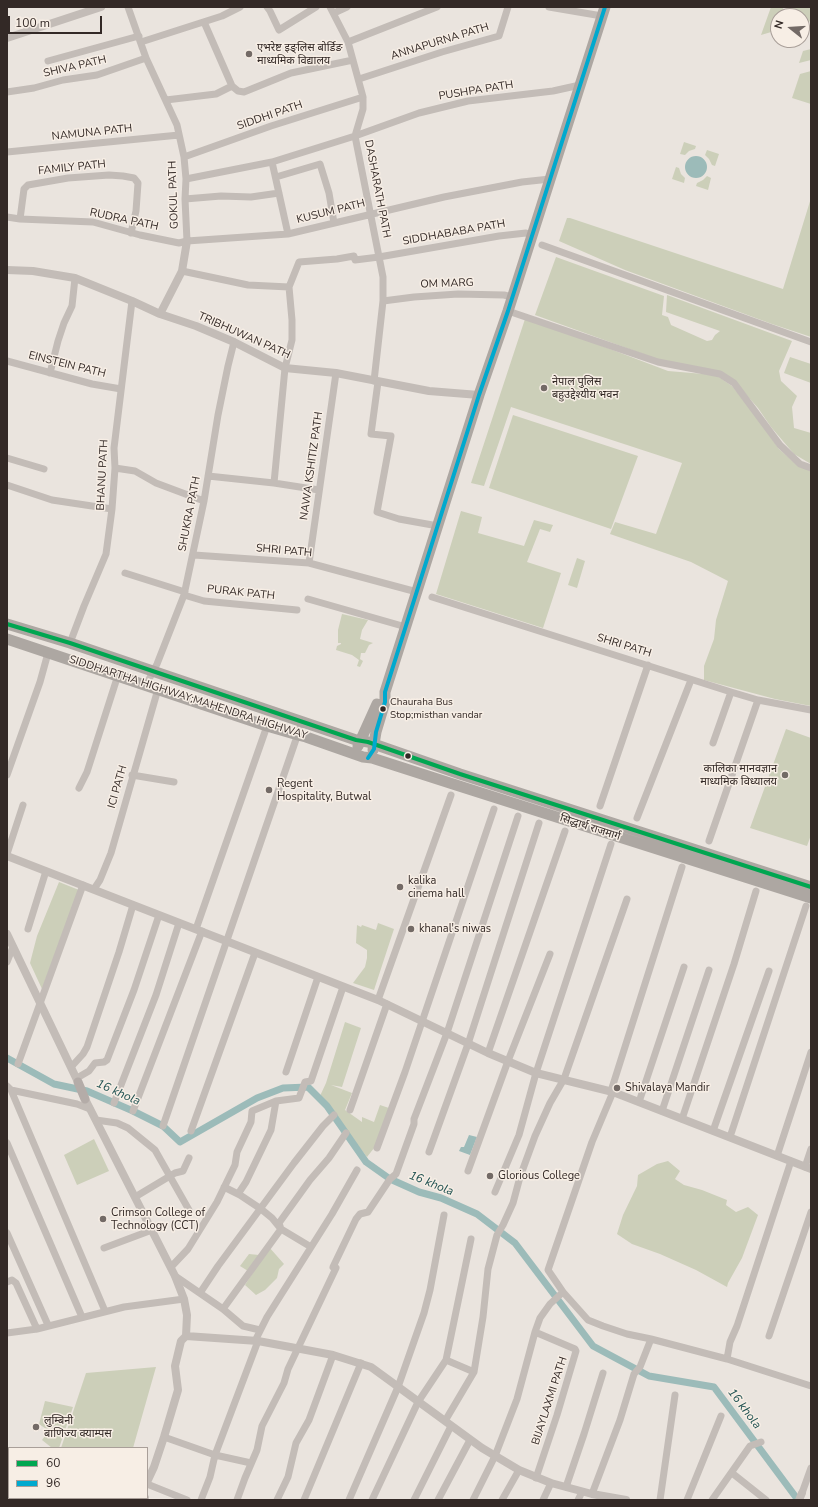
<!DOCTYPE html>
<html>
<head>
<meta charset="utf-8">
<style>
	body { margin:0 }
	#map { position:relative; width:818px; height:1507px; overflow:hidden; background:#eae4de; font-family:"Nunito Sans",sans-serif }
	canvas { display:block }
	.frame { position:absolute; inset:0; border:8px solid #332926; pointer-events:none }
	.legend { position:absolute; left:8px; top:1447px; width:140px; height:52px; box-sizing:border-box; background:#f7eee5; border:1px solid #a99f99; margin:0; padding:5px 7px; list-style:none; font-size:12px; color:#332926 }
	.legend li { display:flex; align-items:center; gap:8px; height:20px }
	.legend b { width:20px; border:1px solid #a99f99 }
	.north { position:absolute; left:770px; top:8px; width:40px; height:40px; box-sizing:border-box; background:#f7eee5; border:1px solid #a99f99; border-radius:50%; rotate:287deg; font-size:11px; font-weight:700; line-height:16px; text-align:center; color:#332926 }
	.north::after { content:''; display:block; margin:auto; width:14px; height:18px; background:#736a66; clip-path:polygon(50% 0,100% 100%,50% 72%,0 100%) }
	.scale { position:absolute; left:8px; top:16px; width:94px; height:18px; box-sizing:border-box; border:2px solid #332926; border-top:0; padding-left:5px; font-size:12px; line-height:14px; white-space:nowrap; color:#332926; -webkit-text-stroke:3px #f7eee5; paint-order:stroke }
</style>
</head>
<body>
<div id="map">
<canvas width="818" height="1507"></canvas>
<div class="frame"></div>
<ul class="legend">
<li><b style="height:5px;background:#00a651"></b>60</li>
<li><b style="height:5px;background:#00a9ce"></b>96</li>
</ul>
<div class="north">N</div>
<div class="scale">100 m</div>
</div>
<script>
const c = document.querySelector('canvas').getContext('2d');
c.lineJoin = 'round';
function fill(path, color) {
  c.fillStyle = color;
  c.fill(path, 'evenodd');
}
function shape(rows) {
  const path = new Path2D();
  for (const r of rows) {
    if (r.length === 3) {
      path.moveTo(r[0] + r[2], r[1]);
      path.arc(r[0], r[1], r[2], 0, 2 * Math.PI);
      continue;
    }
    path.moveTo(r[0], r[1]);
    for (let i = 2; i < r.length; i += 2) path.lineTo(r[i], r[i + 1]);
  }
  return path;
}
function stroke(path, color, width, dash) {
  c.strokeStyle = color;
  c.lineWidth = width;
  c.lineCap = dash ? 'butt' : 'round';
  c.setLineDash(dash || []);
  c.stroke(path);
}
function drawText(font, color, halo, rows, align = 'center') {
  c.font = font + ' "Nunito Sans","Noto Sans Devanagari",sans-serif';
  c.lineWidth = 3;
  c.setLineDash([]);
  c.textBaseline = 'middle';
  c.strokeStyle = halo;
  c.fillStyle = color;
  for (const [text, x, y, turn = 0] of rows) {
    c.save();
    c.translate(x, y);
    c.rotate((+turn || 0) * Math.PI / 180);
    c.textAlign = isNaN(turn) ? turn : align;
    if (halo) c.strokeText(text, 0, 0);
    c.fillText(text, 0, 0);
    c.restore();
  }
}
fill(shape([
	[771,7,783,7,785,16,778,16,778,30,761,35],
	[786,7,811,7,811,21,802,24,802,16,788,16],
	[811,49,811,60,799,63,803,51],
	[811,71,811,104,792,98,800,74],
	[684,142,696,146,695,149,689,151,685,155,680,154],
	[707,150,719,154,715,166,712,165,709,159,705,155],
	[676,167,679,168,681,174,685,178,684,183,672,179],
	[707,176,711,178,708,190,696,186,697,183,703,180],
	[811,198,811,337,772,324,625,270,559,241,567,218,570,218,783,289],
	[556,257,664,296,662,315,668,317,671,325,707,341,712,340,715,335,720,331,666,312,667,295,792,341,779,371,781,381,797,396,792,407,794,428,811,433,811,464,794,454,771,427,758,408,734,381,657,359,535,315],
	[525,319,589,341,668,371,716,375,732,386,752,410,779,449,798,466,811,471,811,706,775,699,704,680,704,666,714,639,716,620,728,581,691,562,610,534,615,522,656,534,682,463,511,407,484,486,471,483],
	[790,357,811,364,811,383,784,373],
	[513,415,638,456,611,529,489,488],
	[461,511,482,517,478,533,524,546,534,520,553,525,550,532,540,529,527,562,561,573,543,628,436,594],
	[577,558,585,561,577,588,568,585],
	[342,614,368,620,362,630,360,639,373,643,369,645,365,653,361,653,360,659,363,661,360,667,357,666,359,660,352,655,336,650,337,646,341,644,341,643,338,643,338,630],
	[786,729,811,738,811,835,807,846,750,828],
	[59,882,79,890,42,989,30,963,37,936],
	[378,923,394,929,374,990,353,983,365,967,367,958,367,950,356,943,357,925,361,927,362,925,376,930],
	[345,1022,361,1028,342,1087,331,1085,352,1093,345,1110,362,1122,362,1117,374,1122,380,1105,389,1108,378,1143,367,1157,320,1096,326,1083],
	[94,1139,109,1171,77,1185,64,1155],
	[668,1161,680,1171,675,1179,684,1185,702,1190,727,1200,726,1205,736,1212,748,1207,758,1215,742,1258,728,1283,727,1287,696,1270,660,1254,632,1244,617,1234,623,1215,637,1186,638,1175,657,1164],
	[269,1247,284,1264,279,1269,277,1278,265,1290,256,1295,245,1285],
	[249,1254,259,1255,248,1271,240,1266],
	[156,1367,133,1448,61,1448,86,1373],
	[45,1401,73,1407,59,1448,52,1448,42,1440,49,1431,39,1424]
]), '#cccfb9');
fill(shape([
	[696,167,11],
	[469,1135,477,1137,470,1155,459,1151,461,1147,464,1147]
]), '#9cbbb9');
stroke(shape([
	[7,1058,54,1084,87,1091,133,1111,163,1126,180,1142,257,1098,283,1088,308,1087,327,1106,366,1162,390,1179,419,1192,441,1198,477,1214,515,1243,593,1346,649,1376,714,1387,798,1500]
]), '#9cbbb9', 7);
stroke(shape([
	[128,7,146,58,177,125,184,157,186,179,185,199,187,241],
	[267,7,270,11,279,30,316,7],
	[330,7,348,42,363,97,363,109,355,136,383,277,383,301,374,381],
	[549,7,602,16],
	[334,13,347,7],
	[141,42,222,16,240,7],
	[348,42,437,7],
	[48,61,139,36],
	[359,79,442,52,499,36,508,7],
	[232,86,238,91,244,92,291,73,353,60],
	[7,92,34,88,63,80,97,75,146,58],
	[166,100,216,94,232,86,204,22],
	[7,152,179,135],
	[184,157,271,126,363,97],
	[272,162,355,136,419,113,468,101,553,91,580,85],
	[276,177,320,164,329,193,334,223],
	[186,179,272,162,288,234],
	[185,199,221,196,251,197,279,193],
	[7,217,20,219,93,222,140,235,179,243,187,241,288,234,444,197,522,182,550,179],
	[20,219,24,189,28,185,68,178,109,175,123,176,134,178,138,183,136,211,131,233],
	[542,245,811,342],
	[182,271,248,285,289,287,299,262,337,259,354,256,355,260,379,257,499,236,526,233,532,235],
	[289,287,292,320,292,340,285,368,274,483,319,490],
	[383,301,414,297,458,294,504,295,512,297],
	[508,311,658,362,720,374,734,383,780,445,800,464,811,468],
	[7,361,92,384,121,389],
	[50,373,58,341,64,323,72,306,75,278],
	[378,382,371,434,391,436,377,512,399,519,438,526],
	[7,458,44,469],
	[115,468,135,471,156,483,204,501],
	[208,476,274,483],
	[7,485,52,500,112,509],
	[194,555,309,563,417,592],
	[309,563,336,373],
	[125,573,185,592],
	[184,595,204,601,297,610],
	[432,597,731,692,758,700,811,710],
	[308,599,406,627],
	[70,643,84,606,106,554,112,509,115,468,114,448,132,301],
	[146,685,157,664,184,595,204,501,218,415,228,366,234,342],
	[713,743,731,692],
	[7,775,40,682,48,653],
	[132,775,174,782],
	[79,788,87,772,118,675],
	[600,806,648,665],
	[637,818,691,680],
	[709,841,758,700],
	[7,854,23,805],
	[94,889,100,880,111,853,158,689],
	[28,929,46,871],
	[196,929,267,726],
	[7,962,13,947],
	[378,1000,451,795],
	[488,1053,565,831],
	[18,1064,83,885],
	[72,1066,83,1054,87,1047,119,952,133,905],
	[286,1072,318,977],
	[77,1078,89,1071,95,1063,104,1062,107,1060,134,990,159,915],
	[7,1086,11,1090,77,1104,90,1109],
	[11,1090,105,1311],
	[611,1091,682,867],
	[639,1102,684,967],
	[114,1103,156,995,179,923],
	[350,1110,387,1004],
	[133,1111,202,931],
	[662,1111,709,970],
	[682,1119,734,964,756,891],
	[96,1120,117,1123,128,1128,155,1150,189,1210],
	[163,1126,302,722],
	[191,1131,255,953],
	[713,1131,769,971],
	[730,1137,806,906],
	[7,1143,82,1317],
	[377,1148,405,1072,494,809],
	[429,1152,468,1044,539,823],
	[777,1156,811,1052],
	[805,1167,811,1149],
	[468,1171,508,1061,550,954],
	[224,1187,240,1195,261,1209,272,1218,281,1229,311,1247],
	[495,1192,519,1135,536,1073,611,844],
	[238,1194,246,1182,271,1130,276,1101],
	[135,1197,175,1173,183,1171,189,1158],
	[7,1233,48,1325],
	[104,1248,152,1230],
	[171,1267,188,1249,217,1202,235,1165,237,1152,251,1122,252,1111,276,1101,299,1098,305,1082,311,1081,343,987],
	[175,1276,223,1309,243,1326,260,1330],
	[7,1282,12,1280,16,1283,37,1329],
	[563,1292,548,1270,592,1142,613,1092],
	[200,1293,218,1266,294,1163,323,1126,334,1115],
	[223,1309,281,1229,279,1223,310,1180,329,1158,346,1133],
	[535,1332,575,1349,576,1351,557,1415,536,1478],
	[7,1333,37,1329,124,1307,184,1299],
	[769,1336,811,1212],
	[255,1341,267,1317,332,1214,357,1170],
	[727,1359,730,1342,737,1326,791,1161],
	[446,1360,474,1372],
	[445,1421,474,1372,483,1317,488,1269,497,1235,503,1225,513,1203,520,1177,535,1136,550,1103,564,1079,627,899],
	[164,1437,215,1455,251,1463],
	[732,1473,766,1500],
	[7,1484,9,1487],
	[147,1484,187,1500],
	[566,1487,584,1434,603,1373],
	[802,1493,811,1468],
	[592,1494,620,1420,634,1374,640,1367,651,1339],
	[16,1498,18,1500],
	[135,1500,136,1498],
	[201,1500,210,1477,215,1455,258,1341],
	[237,1500,245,1478,257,1450,262,1426,284,1383,288,1369,336,1268,333,1267,356,1219,360,1214,368,1212,390,1179,396,1174,414,1124,414,1119,447,1033,518,816],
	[277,1500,288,1477,296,1443,309,1420,333,1355],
	[304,1500,361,1363],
	[349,1500,398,1387,424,1313,430,1290,444,1215],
	[372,1500,418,1402,446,1360,471,1239],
	[414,1500,451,1426],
	[438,1500,470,1440],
	[473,1500,495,1456,517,1399,535,1332,540,1318,550,1304,563,1292,588,1320,603,1326,627,1334,651,1339,727,1359,811,1386],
	[502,1500,519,1470],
	[543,1500,551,1483],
	[578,1500,582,1492],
	[660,1500,675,1395],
	[687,1500,721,1416],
	[712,1500,750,1446,761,1442]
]), '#c3bcb7', 7);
stroke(shape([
	[7,38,101,7],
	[7,270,33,271,75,278,132,301,160,314,196,326,234,342,285,368,336,373,429,391,479,395],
	[160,314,182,271,187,241],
	[7,856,378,1000,488,1053,536,1073,613,1092,811,1169],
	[7,934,78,1082],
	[85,1099,175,1276,184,1299,187,1315,186,1336,181,1341,175,1366,178,1390,164,1437,154,1467,147,1482],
	[186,1336,258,1341,333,1355,371,1367,482,1448,519,1470,551,1483,592,1494,626,1500],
	[145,1500,145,1498],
	[799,1500,802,1493]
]), '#c3bcb7', 8);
stroke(shape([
	[78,1082,85,1099]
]), '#b4aca8', 9);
stroke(shape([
	[7,624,70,643,356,740,368,742,460,774,811,887],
	[7,639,267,726,298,735,306,737,363,757,372,758,456,785,811,898],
	[358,746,377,704],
	[373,750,376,732,385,702,385,692,479,395,508,311,605,7]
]), '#ada7a2', 11);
stroke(shape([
	[7,624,70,643,356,740,368,742,460,774,811,887]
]), '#00a651', 4);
stroke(shape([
	[368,758,374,749,376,732,385,702,385,692,479,395,508,311,605,7]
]), '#00a9ce', 4);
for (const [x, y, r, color] of [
	[249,54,4,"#736a66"],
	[544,388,4,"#736a66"],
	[383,709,3.5,"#332926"],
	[408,756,3.5,"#332926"],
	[785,775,4,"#736a66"],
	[269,790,4,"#736a66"],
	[400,887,4,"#736a66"],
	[411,929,4,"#736a66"],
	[617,1088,4,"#736a66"],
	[490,1176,4,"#736a66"],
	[103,1219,4,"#736a66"],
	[36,1427,4,"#736a66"]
]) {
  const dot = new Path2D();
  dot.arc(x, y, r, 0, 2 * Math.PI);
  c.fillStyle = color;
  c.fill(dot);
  stroke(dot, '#f7eee5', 1.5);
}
drawText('10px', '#332926', '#f7eee5', [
	["Chauraha Bus",390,703],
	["Stop;misthan vandar",390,716]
], 'left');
drawText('11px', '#332926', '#f7eee5', [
	["ANNAPURNA PATH",440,42,-17],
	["SHIVA PATH",75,67,-13],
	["PUSHPA PATH",476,91,-9],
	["SIDDHI PATH",270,116,-19],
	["NAMUNA PATH",92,133,-6],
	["FAMILY PATH",72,168,-6],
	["DASHARATH PATH",377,189,79],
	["GOKUL PATH",174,195,-92],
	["KUSUM PATH",331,212,-14],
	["RUDRA PATH",124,220,12],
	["SIDDHABABA PATH",454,233,-10],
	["OM MARG",447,284,-2],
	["TRIBHUWAN PATH",244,336,24],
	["EINSTEIN PATH",67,365,14],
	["NAWA KSHITIZ PATH",312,466,-82],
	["BHANU PATH",103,475,-87],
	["SHUKRA PATH",190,514,-79],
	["SHRI PATH",284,551,5],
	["PURAK PATH",241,593,6],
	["SHRI PATH",624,646,17],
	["SIDDHARTHA HIGHWAY;MAHENDRA HIGHWAY",188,698,18],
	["ICI PATH",118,787,-74],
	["सिद्धार्थ राजमार्ग",590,828,18],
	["BIJAYLAXMI PATH",550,1401,-72]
]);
drawText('11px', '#332926', '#f7eee5', [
	["एभरेष्ट इङ्लिस बोर्डिङ",257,48],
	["माध्यमिक विद्यालय",257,61],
	["नेपाल पुलिस",552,382],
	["बहुउद्देश्यीय भवन",552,395],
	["कालिका मानवज्ञान",777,769,"right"],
	["माध्यमिक विध्यालय",777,782,"right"],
	["Regent",277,784],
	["Hospitality, Butwal",277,797],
	["kalika",408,881],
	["cinema hall",408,894],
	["khanal's niwas",419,929],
	["Shivalaya Mandir",625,1088],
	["Glorious College",498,1176],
	["Crimson College of",111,1213],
	["Technology (CCT)",111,1226],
	["लुम्बिनी",44,1421],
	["बाणिज्य क्याम्पस",44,1434]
], 'left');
drawText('italic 12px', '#1f5151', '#f7eee5', [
	["16 khola",118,1093,24],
	["16 khola",431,1184,22],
	["16 khola",744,1409,53]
]);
</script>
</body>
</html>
